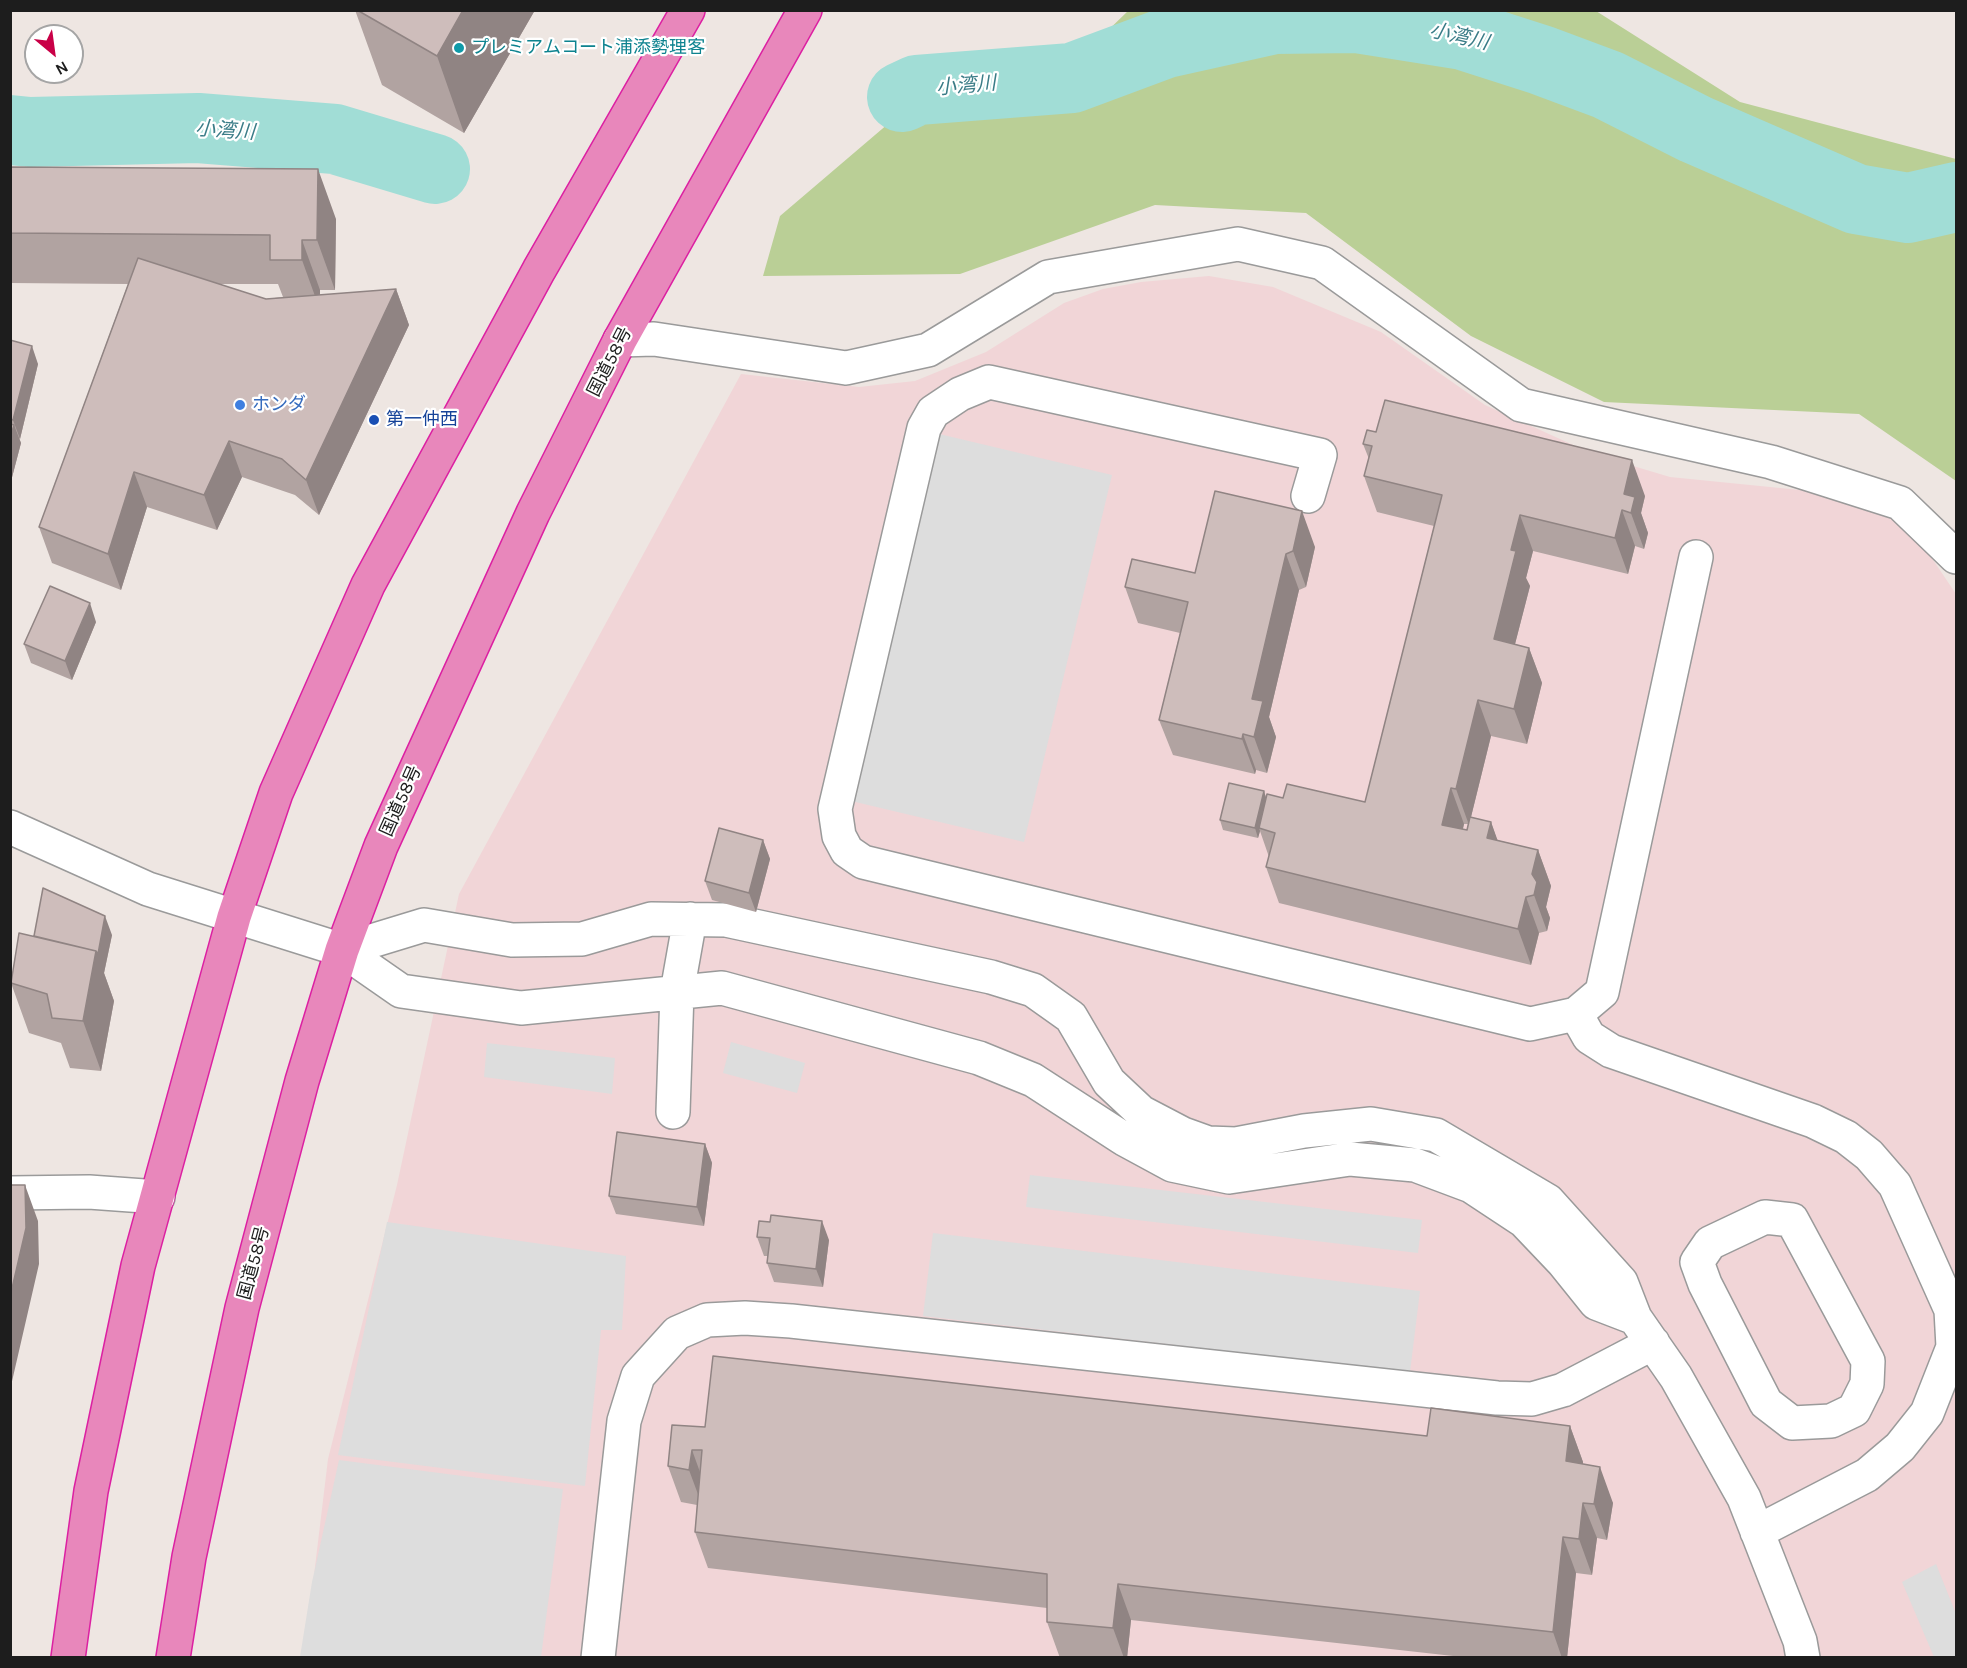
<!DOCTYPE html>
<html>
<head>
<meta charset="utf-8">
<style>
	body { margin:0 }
	#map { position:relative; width:1967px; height:1668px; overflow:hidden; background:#eee6e2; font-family:Karla,sans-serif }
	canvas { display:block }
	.frame { position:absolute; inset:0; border:12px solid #1d1d1d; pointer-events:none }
	.north { position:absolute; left:24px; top:24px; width:60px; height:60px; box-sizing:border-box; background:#fff; border:2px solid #a5a5a5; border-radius:50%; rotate:151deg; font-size:16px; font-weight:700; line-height:24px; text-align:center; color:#1d1d1d }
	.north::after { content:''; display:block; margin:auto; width:21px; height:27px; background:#c90047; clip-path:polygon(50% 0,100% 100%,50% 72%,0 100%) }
</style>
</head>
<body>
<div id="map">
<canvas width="1967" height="1668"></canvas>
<div class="frame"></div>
<div class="north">N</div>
</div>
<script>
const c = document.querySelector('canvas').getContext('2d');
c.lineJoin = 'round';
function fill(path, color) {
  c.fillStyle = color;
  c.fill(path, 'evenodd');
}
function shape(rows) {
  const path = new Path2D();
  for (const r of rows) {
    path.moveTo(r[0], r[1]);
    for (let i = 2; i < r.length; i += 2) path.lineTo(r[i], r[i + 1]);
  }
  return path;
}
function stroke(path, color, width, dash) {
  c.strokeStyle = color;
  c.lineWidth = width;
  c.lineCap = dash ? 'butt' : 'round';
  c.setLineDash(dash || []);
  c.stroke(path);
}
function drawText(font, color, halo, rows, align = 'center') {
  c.font = font + ' Karla,"Noto Sans JP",sans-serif';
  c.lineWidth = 4.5;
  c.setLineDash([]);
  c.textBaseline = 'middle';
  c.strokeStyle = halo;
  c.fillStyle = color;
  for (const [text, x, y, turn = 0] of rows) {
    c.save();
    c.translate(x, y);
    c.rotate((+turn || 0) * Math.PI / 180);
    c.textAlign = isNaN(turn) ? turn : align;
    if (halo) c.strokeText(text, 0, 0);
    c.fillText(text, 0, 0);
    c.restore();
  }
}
fill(shape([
	[1209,276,1273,287,1381,332,1485,405,1593,454,1670,477,1820,492,1873,510,1902,524,1925,548,1956,594,1956,1657,304,1658,328,1459,397,1185,459,894,741,374,859,387,915,381,986,352,1064,303,1103,289,1141,282]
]), '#f1d5d7');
fill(shape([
	[1128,11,1596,11,1740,102,1956,159,1956,481,1859,414,1604,402,1471,336,1306,213,1155,205,960,274,763,276,780,216,909,106,1099,39]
]), '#bacf96');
fill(shape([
	[935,433,1112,475,1024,842,847,800],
	[731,1042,805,1063,797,1093,723,1073],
	[487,1043,615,1058,612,1094,484,1077],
	[1030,1175,1422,1220,1418,1253,1026,1207],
	[387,1222,626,1256,622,1330,601,1330,585,1486,338,1455],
	[933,1233,1420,1291,1410,1372,923,1316],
	[339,1460,563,1489,541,1657,300,1657,312,1582],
	[1936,1564,1956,1614,1956,1657,1934,1657,1902,1582]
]), '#ddd');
stroke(shape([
	[902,97,917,90,1072,78,1166,43,1274,19,1356,18,1463,35,1541,60,1608,85,1695,129,1856,199,1908,208,1956,197],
	[10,130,30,132,198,128,335,139,435,169]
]), '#a1ddd6', 70);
const minor = shape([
	[620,340,654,339,846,368,928,350,1048,277,1238,244,1322,263,1521,405,1771,462,1900,503,1956,557],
	[1308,496,1320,455,989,382,960,394,933,412,924,428,835,809,839,836,847,851,863,862,1530,1024,1576,1014,1602,992,1696,557],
	[10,827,148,889,342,950,401,991,521,1008,722,988,979,1058,1033,1080,1124,1139,1172,1165,1229,1177,1350,1159,1415,1165,1471,1186,1524,1221,1563,1262,1596,1303,1635,1318],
	[342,950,424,925,512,940,582,939,651,919,726,920,991,977,1033,990,1071,1017,1109,1082,1141,1112,1183,1134,1208,1143,1236,1144,1304,1131,1371,1124,1436,1135,1548,1201,1621,1282,1635,1318,1676,1377,1744,1498,1800,1641,1803,1658],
	[1576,1014,1589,1037,1611,1051,1813,1121,1846,1137,1869,1155,1895,1185,1951,1310,1953,1347,1927,1413,1900,1447,1867,1475,1757,1532],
	[673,1112,677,992,690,919],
	[10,1193,89,1192,158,1197],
	[1765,1217,1792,1220,1868,1361,1867,1384,1854,1410,1831,1421,1792,1423,1766,1403,1705,1284,1697,1262,1710,1243,1765,1217],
	[598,1658,624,1421,638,1376,677,1333,707,1320,745,1318,791,1321,1497,1398,1532,1399,1563,1390,1653,1343]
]);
const highway = shape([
	[68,1658,91,1491,138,1266,234,917,276,793,368,585,539,270,688,10],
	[173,1658,189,1557,242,1308,302,1081,342,950,381,846,533,513,620,340,805,10]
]);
stroke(minor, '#9a9a9a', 36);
stroke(highway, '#dc20a2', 36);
stroke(minor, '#fff', 33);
stroke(highway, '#e887bb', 33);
fill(shape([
	[355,10,535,10,464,133,382,85],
	[10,167,336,219,335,290,320,290,320,295,396,289,409,325,319,515,295,495,242,477,217,530,147,507,121,590,52,563,39,527,128,284,10,283],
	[219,284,278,284,283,297,266,299],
	[10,340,38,364,20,439,19,438,21,443,10,485],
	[1363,444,1645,496,1641,513,1648,533,1644,549,1635,546,1628,574,1533,551,1526,578,1530,586,1515,644,1529,648,1542,683,1527,744,1491,736,1471,817,1491,822,1497,840,1538,850,1551,886,1546,907,1550,918,1547,931,1539,933,1531,965,1279,903,1266,867,1269,857,1260,831,1258,838,1223,830,1220,820,1264,791,1266,798,1365,802,1434,526,1377,512,1364,476,1369,459],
	[1464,824,1468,824,1467,830,1463,829],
	[1215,491,1315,547,1306,587,1299,590,1269,717,1276,737,1267,773,1256,770,1255,774,1173,755,1159,720,1180,633,1138,623,1125,587,1195,573],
	[96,622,72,680,31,663,24,644],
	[763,840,770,859,756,912,712,900,705,881],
	[112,935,104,973,114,1001,101,1071,70,1068,61,1043,29,1033,11,983,34,936],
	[705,1144,712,1163,704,1226,616,1214,609,1196],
	[757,1237,829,1240,823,1287,774,1282,767,1263,768,1256,764,1256],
	[1570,1426,1583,1462,1583,1464,1613,1503,1607,1540,1597,1538,1592,1575,1576,1573,1567,1658,1471,1658,1131,1620,1127,1658,1060,1658,1047,1622,1047,1608,708,1568,695,1532,697,1505,681,1502,668,1466,705,1427,1427,1436]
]), '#b1a3a1');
fill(shape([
	[463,10,535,10,464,133,437,56],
	[318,169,336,219,335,290,317,240],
	[302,240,320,290,320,310,302,260],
	[396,289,409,325,319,515,306,480],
	[32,346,38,364,20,439,13,420],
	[14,425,21,443,10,485,10,438],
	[229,441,242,477,217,530,204,495],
	[1632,460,1645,496,1641,513,1648,533,1644,549,1624,494],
	[134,472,147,507,121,590,108,554],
	[1622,510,1635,546,1628,574,1615,538],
	[1302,511,1315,547,1306,587,1293,551],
	[1520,515,1533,551,1526,578,1530,586,1507,675,1494,639,1511,550],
	[1286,554,1299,590,1269,717,1276,737,1267,773,1254,737,1252,699],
	[90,603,96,622,72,680,65,661],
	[1529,648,1542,683,1527,744,1514,709],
	[1478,700,1491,736,1469,825,1456,789],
	[1243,734,1256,770,1255,774,1242,739],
	[1451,788,1464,824,1455,860,1442,825],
	[1264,791,1267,801,1259,828,1260,831,1258,838,1255,828],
	[1491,822,1504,858,1487,838],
	[763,840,770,859,756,912,749,893],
	[1538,850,1551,886,1546,907,1550,918,1547,931,1534,895,1532,874],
	[1526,897,1539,933,1531,965,1518,929],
	[105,916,112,935,104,973,114,1001,101,1071,83,1021,96,951],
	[705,1144,712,1163,704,1226,697,1207],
	[25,1185,38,1221,39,1264,10,1390,10,1297],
	[822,1221,829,1240,823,1287,816,1269],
	[1570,1426,1583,1462,1579,1497,1566,1461],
	[692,1450,705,1486,702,1505,689,1470],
	[1600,1467,1613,1503,1607,1540,1594,1504],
	[1583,1503,1597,1538,1592,1575,1579,1539],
	[1563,1537,1576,1573,1567,1658,1562,1658,1553,1632],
	[1118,1584,1131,1620,1127,1658,1124,1658,1113,1628]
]), '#908483');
const building = shape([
	[357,10,463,10,437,56,357,10],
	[10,167,318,169,317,240,302,240,302,260,270,260,270,235,10,233,10,167],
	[138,258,266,299,396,289,306,480,282,459,229,441,204,495,134,472,108,554,39,527,138,258],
	[10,340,32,346,13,420,10,419,10,340],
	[1385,400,1632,460,1624,494,1635,497,1631,513,1622,510,1615,538,1520,515,1511,550,1516,551,1494,639,1529,648,1514,709,1478,700,1456,789,1451,788,1442,825,1467,830,1470,817,1491,822,1487,838,1538,850,1532,874,1537,882,1534,895,1526,897,1518,929,1266,867,1275,833,1259,828,1267,794,1283,798,1287,784,1365,802,1442,495,1364,476,1372,446,1363,444,1367,430,1376,432,1385,400],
	[10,424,14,425,10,438,10,424],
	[1215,491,1302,511,1293,551,1286,554,1252,699,1263,701,1254,737,1243,734,1242,739,1159,720,1188,602,1125,587,1132,559,1195,573,1215,491],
	[50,586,90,603,65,661,24,644,50,586],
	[1229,783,1264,791,1255,828,1220,820,1229,783],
	[719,828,763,840,749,893,705,881,719,828],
	[43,888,105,916,98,954,96,951,34,936,43,888],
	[19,933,96,951,83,1021,52,1018,47,994,11,983,19,933],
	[617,1132,705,1144,697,1207,609,1196,617,1132],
	[10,1185,25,1185,26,1228,10,1297,10,1185],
	[771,1215,822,1221,816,1269,767,1263,770,1238,757,1237,759,1221,770,1222,771,1215],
	[713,1356,1427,1436,1431,1408,1570,1426,1566,1461,1600,1467,1594,1504,1583,1503,1579,1539,1563,1537,1553,1632,1118,1584,1113,1628,1047,1622,1047,1574,695,1532,702,1450,692,1450,689,1470,668,1466,672,1425,705,1427,713,1356]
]);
fill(building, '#cebdbb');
stroke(building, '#908483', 1.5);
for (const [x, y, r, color] of [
	[459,48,6,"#0f9aa8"],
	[240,405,6,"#3f7fe0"],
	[374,420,6,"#1a4fb4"]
]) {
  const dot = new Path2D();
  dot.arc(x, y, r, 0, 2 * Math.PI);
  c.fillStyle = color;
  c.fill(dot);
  stroke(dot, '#fff', 2);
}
drawText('18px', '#0d838f', '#fff', [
	["プレミアムコート浦添勢理客",471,48]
], 'left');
drawText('18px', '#1d1d1d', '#fff', [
	["国道58号",610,362,-63],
	["国道58号",401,801,-66],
	["国道58号",254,1263,-75]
]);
drawText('18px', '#366cbe', '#fff', [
	["ホンダ",252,405]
], 'left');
drawText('18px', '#164399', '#fff', [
	["第一仲西",386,420]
], 'left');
drawText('italic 20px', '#3a7c87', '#fff', [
	["小湾川",1459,37,13],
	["小湾川",966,86,-5],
	["小湾川",225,131,4]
]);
</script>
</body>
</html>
